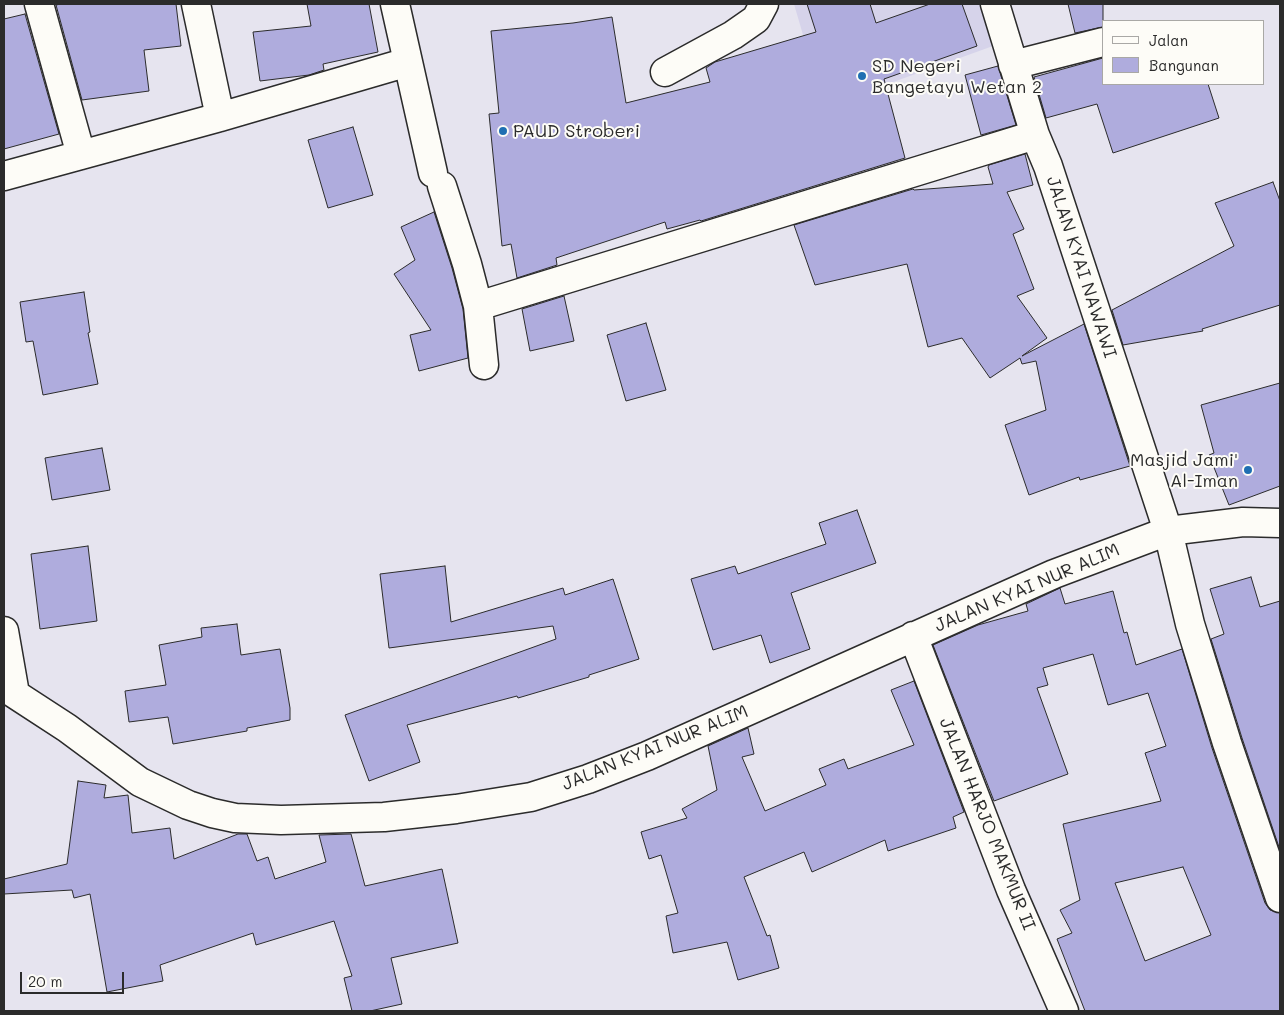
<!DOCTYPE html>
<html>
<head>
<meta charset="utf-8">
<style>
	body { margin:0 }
	#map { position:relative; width:1284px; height:1015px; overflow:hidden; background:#e6e4ef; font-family:Mali,sans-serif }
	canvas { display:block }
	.frame { position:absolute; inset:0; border:5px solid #2b2b2b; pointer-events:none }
	.legend { position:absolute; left:1102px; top:20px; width:162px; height:65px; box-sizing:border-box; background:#fdfcf7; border:1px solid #a9a8a5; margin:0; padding:6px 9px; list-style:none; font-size:15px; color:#2b2b2b }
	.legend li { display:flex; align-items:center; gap:10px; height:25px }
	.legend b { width:25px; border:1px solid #a9a8a5 }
	.scale { position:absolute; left:20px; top:972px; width:104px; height:22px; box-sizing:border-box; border:2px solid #2b2b2b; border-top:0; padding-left:6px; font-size:15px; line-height:18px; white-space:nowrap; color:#2b2b2b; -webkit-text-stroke:4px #fdfcf7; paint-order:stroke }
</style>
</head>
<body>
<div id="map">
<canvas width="1284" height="1015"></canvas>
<div class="frame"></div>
<ul class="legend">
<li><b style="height:6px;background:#fdfcf7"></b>Jalan</li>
<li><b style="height:14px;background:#afacdd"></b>Bangunan</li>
</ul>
<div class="scale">20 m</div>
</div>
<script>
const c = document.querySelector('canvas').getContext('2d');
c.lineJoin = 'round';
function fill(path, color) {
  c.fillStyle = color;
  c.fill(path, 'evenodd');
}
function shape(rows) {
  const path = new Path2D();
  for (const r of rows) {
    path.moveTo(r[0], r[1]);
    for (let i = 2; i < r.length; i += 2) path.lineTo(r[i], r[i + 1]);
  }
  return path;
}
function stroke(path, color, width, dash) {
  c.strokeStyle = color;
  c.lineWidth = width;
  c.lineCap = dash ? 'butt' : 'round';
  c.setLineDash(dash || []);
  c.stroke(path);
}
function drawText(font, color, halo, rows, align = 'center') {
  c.font = font + ' Mali,sans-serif';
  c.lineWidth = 4;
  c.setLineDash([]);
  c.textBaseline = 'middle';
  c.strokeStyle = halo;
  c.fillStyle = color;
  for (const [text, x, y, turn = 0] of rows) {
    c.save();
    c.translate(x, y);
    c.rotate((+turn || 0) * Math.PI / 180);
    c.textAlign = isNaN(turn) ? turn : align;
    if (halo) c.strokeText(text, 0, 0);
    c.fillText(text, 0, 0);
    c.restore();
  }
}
fill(shape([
	[794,4,980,4,993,46,824,107]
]), '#d6d3ea');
const building = shape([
	[61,4,176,4,181,46,144,50,149,91,82,100,56,5,61,4],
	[307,4,369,4,378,52,323,64,324,70,309,75,260,81,253,32,311,26,307,4],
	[807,4,870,4,876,23,930,4,962,4,977,46,884,79,905,158,701,221,700,220,667,229,665,222,556,258,557,265,517,278,511,244,502,246,489,114,499,113,491,31,573,23,612,17,626,103,710,82,706,68,715,62,816,32,807,4],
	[1068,4,1103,4,1103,27,1075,33,1068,4],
	[25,14,59,134,4,149,4,19,25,14],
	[1103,58,1103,84,1208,84,1219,118,1113,153,1097,104,1046,118,1034,77,1103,58],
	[998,66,1016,125,981,135,965,75,998,66],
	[353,127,373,195,328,208,308,140,353,127],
	[1025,154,1033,185,1007,192,1024,229,1013,234,1034,289,1017,296,1047,338,1022,356,1084,324,1130,466,1080,480,1079,477,1029,495,1005,425,1046,410,1036,361,1022,364,1020,358,990,378,962,338,928,347,907,264,815,285,794,225,913,189,914,190,993,184,988,167,989,165,1025,154],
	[1273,182,1280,201,1280,305,1202,329,1203,331,1123,345,1112,310,1234,246,1215,203,1273,182],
	[434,212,452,268,463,309,468,358,419,371,410,335,431,330,394,274,415,260,401,227,434,212],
	[84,292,90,332,88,333,98,384,43,395,33,341,26,342,20,302,84,292],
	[564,296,574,341,530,351,522,309,564,296],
	[646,323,666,390,626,401,607,335,646,323],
	[1280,383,1280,486,1229,505,1209,455,1214,453,1201,405,1280,383],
	[102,448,110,490,52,500,45,458,102,448],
	[857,510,876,563,791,593,810,649,770,663,761,635,713,650,691,579,735,566,738,574,826,544,819,523,857,510],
	[88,546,97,621,40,629,31,554,88,546],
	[445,566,451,622,563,588,565,595,613,579,639,659,589,675,589,677,518,698,517,696,407,725,420,762,369,781,345,715,556,639,553,626,389,648,380,574,445,566],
	[1251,577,1260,607,1280,601,1280,850,1242,738,1211,639,1224,634,1210,589,1251,577],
	[1060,588,1065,604,1113,591,1124,633,1127,632,1136,665,1182,649,1212,748,1265,903,1270,910,1280,913,1280,1011,1085,1011,1057,939,1072,933,1060,910,1080,900,1063,824,1161,801,1145,753,1166,746,1148,693,1108,705,1093,654,1043,668,1048,685,1037,688,1068,774,994,801,933,645,978,625,1028,611,1026,604,1060,588],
	[1183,867,1211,935,1145,961,1115,883,1183,867],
	[237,624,241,655,280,649,290,708,290,720,247,728,247,731,173,744,168,717,129,722,125,691,166,685,159,645,202,637,201,628,237,624],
	[914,681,964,812,953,817,956,828,888,851,885,840,812,872,804,852,744,877,767,936,770,935,779,968,738,980,727,942,673,953,666,916,678,913,661,855,649,859,641,832,687,818,682,809,717,790,708,746,748,728,754,754,742,757,765,811,826,785,819,769,844,759,848,769,914,745,891,690,914,681],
	[78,781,106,785,104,798,128,795,132,833,170,828,174,859,238,834,247,834,257,861,268,857,275,879,326,862,319,835,351,834,365,886,442,869,458,943,391,958,402,1004,370,1011,352,1011,344,978,352,976,334,921,256,945,253,933,160,965,163,981,107,992,90,894,74,898,72,890,4,894,4,879,67,864,78,781]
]);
fill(building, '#afacdd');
stroke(building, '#2b2b2b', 1);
const minor = shape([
	[39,4,81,155],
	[196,4,220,117],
	[395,4,433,173],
	[995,4,1035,135,1048,166,1168,531,1190,624,1227,743,1280,898],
	[1013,65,1103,42],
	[665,72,733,35,756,19,764,4],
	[4,176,220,117,408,62],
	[442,186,467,264,478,306,484,365],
	[478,306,1035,135],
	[4,631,15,694],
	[913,636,1011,890,1064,1011],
	[4,687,67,728,140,782,188,805,212,813,235,818,281,820,384,817,456,809,531,797,588,779,647,756,1054,574,1168,531,1243,522,1280,523]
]);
stroke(minor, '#2b2b2b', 31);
stroke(minor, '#fdfcf7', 28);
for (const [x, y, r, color] of [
	[862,76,5,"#1f6fb2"],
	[503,131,5,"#1f6fb2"],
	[1248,470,5,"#1f6fb2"]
]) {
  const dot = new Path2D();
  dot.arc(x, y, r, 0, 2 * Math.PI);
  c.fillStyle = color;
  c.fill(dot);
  stroke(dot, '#fdfcf7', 2);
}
drawText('18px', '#2b2b2b', '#fdfcf7', [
	["SD Negeri",872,66],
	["Bangetayu Wetan 2",872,87],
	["PAUD Stroberi",513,131],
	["Masjid Jami'",1238,460,"right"],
	["Al-Iman",1238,481,"right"]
], 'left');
drawText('18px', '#2b2b2b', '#fdfcf7', [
	["JALAN KYAI NAWAWI",1081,267,72],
	["JALAN KYAI NUR ALIM",1027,588,-23],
	["JALAN KYAI NUR ALIM",655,748,-22],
	["JALAN HARJO MAKMUR II",987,824,68]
]);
</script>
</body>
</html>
